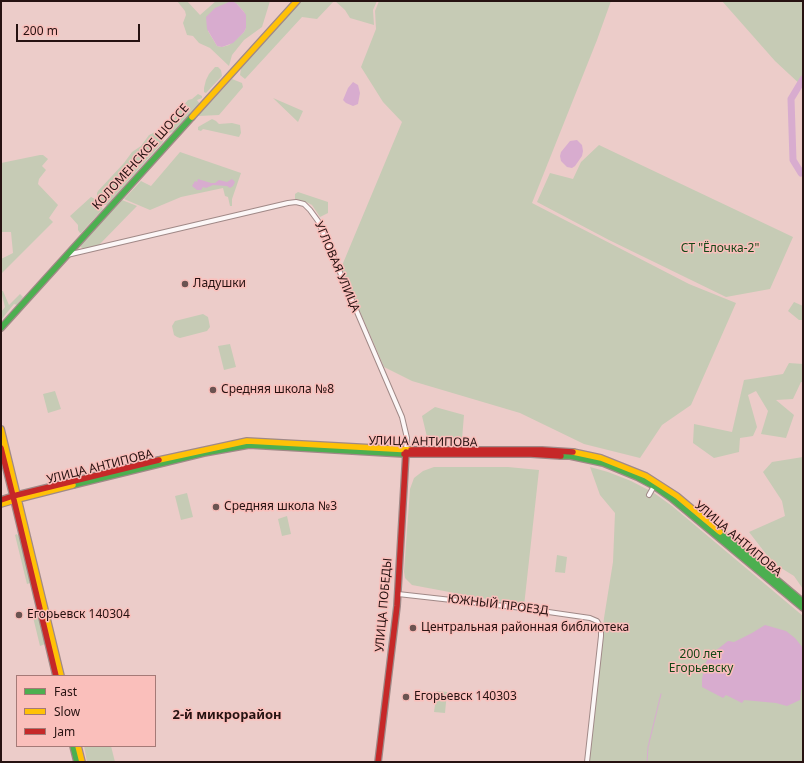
<!DOCTYPE html>
<html>
<head>
<meta charset="utf-8">
<style>
	body { margin:0 }
	#map { position:relative; width:804px; height:763px; overflow:hidden; background:#ecccc9; font-family:"Noto Sans",sans-serif }
	canvas { display:block }
	.frame { position:absolute; inset:0; border:2px solid #261211; pointer-events:none }
	.legend { position:absolute; left:16px; top:675px; width:140px; height:72px; box-sizing:border-box; background:#fabfbb; border:1px solid #a57a77; margin:0; padding:5px 7px; list-style:none; font-size:12px; color:#261211 }
	.legend li { display:flex; align-items:center; gap:8px; height:20px }
	.legend b { width:20px; border:1px solid #a57a77 }
	.scale { position:absolute; left:16px; top:24px; width:124px; height:18px; box-sizing:border-box; border:2px solid #261211; border-top:0; padding-left:5px; font-size:12px; line-height:14px; white-space:nowrap; color:#261211; -webkit-text-stroke:3px #fabfbb; paint-order:stroke }
</style>
</head>
<body>
<div id="map">
<canvas width="804" height="763"></canvas>
<div class="frame"></div>
<ul class="legend">
<li><b style="height:5px;background:#4caf50"></b>Fast</li>
<li><b style="height:5px;background:#ffc107"></b>Slow</li>
<li><b style="height:5px;background:#c62828"></b>Jam</li>
</ul>
<div class="scale">200 m</div>
</div>
<script>
const c = document.querySelector('canvas').getContext('2d');
c.lineJoin = 'round';
function fill(path, color) {
  c.fillStyle = color;
  c.fill(path, 'evenodd');
}
function shape(rows) {
  const path = new Path2D();
  for (const r of rows) {
    path.moveTo(r[0], r[1]);
    for (let i = 2; i < r.length; i += 2) path.lineTo(r[i], r[i + 1]);
  }
  return path;
}
function stroke(path, color, width, dash) {
  c.strokeStyle = color;
  c.lineWidth = width;
  c.lineCap = dash ? 'butt' : 'round';
  c.setLineDash(dash || []);
  c.stroke(path);
}
function drawText(font, color, halo, rows, align = 'center') {
  c.font = font + ' "Noto Sans",sans-serif';
  c.lineWidth = 3;
  c.setLineDash([]);
  c.textBaseline = 'middle';
  c.strokeStyle = halo;
  c.fillStyle = color;
  for (const [text, x, y, turn = 0] of rows) {
    c.save();
    c.translate(x, y);
    c.rotate((+turn || 0) * Math.PI / 180);
    c.textAlign = isNaN(turn) ? turn : align;
    if (halo) c.strokeText(text, 0, 0);
    c.fillText(text, 0, 0);
    c.restore();
  }
}
fill(shape([
	[177,1,187,1,200,15,216,1,270,1,262,27,244,40,232,55,229,66,210,48,199,43,193,36,187,35,183,23,186,15,185,11],
	[237,4,244,12,246,20,246,28,244,32,229,45,222,47,217,46,208,31],
	[301,1,334,1,317,19,302,17,245,79,240,75,241,68],
	[335,1,377,1,373,10,374,25,350,18,345,10],
	[379,1,611,1,597,40,532,203,689,284,736,303,691,405,662,425,640,458,584,444,520,413,412,381,384,367,341,268,402,122,383,102,361,67,376,29,375,11],
	[722,1,803,1,803,87,775,61],
	[215,67,218,67,221,70,222,76,206,93,204,92,204,88,206,80,209,74],
	[232,79,242,83,243,87,219,115,198,116],
	[198,94,202,96,202,98,197,100,200,104,174,132,169,133,169,127,178,112,188,100,192,99],
	[273,98,303,111,298,122],
	[212,119,216,121,219,124,232,123,240,125,241,133,239,137,203,129,201,131,198,130,198,127],
	[155,132,160,133,164,137,163,142,107,205,104,205,97,197,97,193,98,191,124,163,132,152,141,146,149,135],
	[599,145,793,237,770,289,726,297,609,240,537,202,550,173,573,179,581,162],
	[180,152,241,173,232,199,232,206,230,206,228,197,225,196,223,188,181,197,150,210,124,199,141,181,151,186],
	[40,155,43,155,48,159,42,166,46,170,39,179,38,184,58,205,49,218,53,222,1,274,1,259,13,253,11,232,1,232,1,163],
	[298,192,328,202,328,213,320,217,312,205,306,202,295,199,295,194],
	[91,197,95,199,103,209,81,233,80,233,78,230,78,225,70,216],
	[122,200,137,206,98,246,83,249,80,246],
	[1,291,3,291,9,305,20,294,23,297,17,305,14,304,1,320,1,312,5,307],
	[794,302,803,306,803,320,799,320,788,311],
	[203,314,208,317,210,327,207,331,180,338,177,337,174,335,172,326,175,321],
	[230,344,236,367,224,370,218,346],
	[789,363,803,364,803,382,801,382,793,399,776,400,794,415,786,438,761,434,768,411,756,391,748,395,757,427,753,436,740,438,739,452,714,458,693,443,694,424,732,432,744,380,783,374],
	[55,391,61,409,48,413,43,394],
	[435,407,464,415,462,439,428,441,422,416],
	[803,457,803,589,794,576,773,563,749,532,785,516,782,501,763,472,772,462],
	[434,467,508,467,539,470,524,606,412,585,405,578,404,572,410,489,414,478,423,471],
	[590,467,608,472,631,481,654,493,672,506,803,616,803,762,588,762,604,618,613,562,615,513,600,495],
	[187,493,193,517,181,520,175,496],
	[287,516,291,534,282,536,278,519],
	[17,534,21,540,30,583,27,584,15,535],
	[557,555,567,557,565,573,555,572],
	[38,616,45,644,40,646,33,617],
	[437,691,447,692,445,713,434,712],
	[84,746,111,746,115,762,87,762]
]), '#c6cbb5');
fill(shape([
	[229,2,234,2,237,4,244,12,246,15,246,28,244,32,233,43,222,47,217,46,207,29,206,17,215,8],
	[353,82,358,85,360,93,358,104,353,106,346,103,343,100,348,88],
	[577,140,582,145,583,151,582,156,575,166,572,168,567,167,561,161,560,156,561,152,570,141],
	[198,179,211,183,215,183,219,180,227,182,232,179,235,182,233,186,230,188,227,186,213,185,206,188,203,187,201,190,197,190,192,186,195,181,197,182],
	[765,625,786,631,795,638,803,648,803,689,801,690,800,700,787,706,776,703,744,700,742,703,726,695,723,698,702,687,702,679,705,664,710,655,728,641,734,642,752,633]
]), '#d8accf');
stroke(shape([
	[647,762,648,747,661,694]
]), '#d8accf', 1);
stroke(shape([
	[803,79,791,99,793,160,801,173,803,171]
]), '#d8accf', 7);
const street = shape([
	[67,255,288,203,296,202,304,204,310,210,318,221,402,417,407,438,406,449],
	[649,495,654,486],
	[398,594,514,607,590,618,597,621,601,628,601,636,587,762]
]);
const fast = shape([
	[1,328,192,117],
	[561,456,570,456,603,463,637,477,654,486,671,498,803,608],
	[73,485,204,453,249,445,404,454],
	[720,532,803,602],
	[73,746,77,762]
]);
const slow = shape([
	[192,117,297,1],
	[1,429,18,499,1,504],
	[573,452,601,458,646,476,677,496,720,532],
	[159,460,247,441,411,450],
	[61,676,18,499,73,485],
	[78,746,82,762]
]);
const jam = shape([
	[1,448,13,496,1,500],
	[411,450,542,450,573,452],
	[404,454,531,454,561,456],
	[56,676,13,496,159,460],
	[378,762,397,606,406,452]
]);
stroke(street, '#a08987', 6);
stroke(fast, '#a08987', 8);
stroke(slow, '#a08987', 8);
stroke(jam, '#a08987', 8);
stroke(street, '#fcf7f7', 4);
stroke(fast, '#4caf50', 5.5);
stroke(slow, '#ffc107', 5.5);
stroke(jam, '#c62828', 5.5);
for (const [x, y, r, color] of [
	[185,284,4,"#6b5351"],
	[213,390,4,"#6b5351"],
	[216,507,4,"#6b5351"],
	[19,615,4,"#6b5351"],
	[413,628,4,"#6b5351"],
	[406,697,4,"#6b5351"]
]) {
  const dot = new Path2D();
  dot.arc(x, y, r, 0, 2 * Math.PI);
  c.fillStyle = color;
  c.fill(dot);
  stroke(dot, '#fabfbb', 1.5);
}
drawText('12px', '#261211', '#fabfbb', [
	["КОЛОМЕНСКОЕ ШОССЕ",141,157,-48],
	["УГЛОВАЯ УЛИЦА",337,267,67],
	["УЛИЦА АНТИПОВА",423,442,1],
	["УЛИЦА АНТИПОВА",100,467,-14],
	["УЛИЦА АНТИПОВА",738,539,40],
	["УЛИЦА ПОБЕДЫ",384,605,-85],
	["ЮЖНЫЙ ПРОЕЗД",498,605,7]
]);
drawText('12px', '#134816', '#fabfbb', [
	["СТ \"Ёлочка-2\"",720,249],
	["200 лет",701,655],
	["Егорьевску",701,669]
]);
drawText('12px', '#261211', '#fabfbb', [
	["Ладушки",193,284],
	["Средняя школа №8",221,390],
	["Средняя школа №3",224,507],
	["Егорьевск 140304",27,615],
	["Центральная районная библиотека",421,628],
	["Егорьевск 140303",414,697]
], 'left');
drawText('bold 13px', '#261211', '#fabfbb', [
	["2-й микрорайон",227,715]
]);
</script>
</body>
</html>
